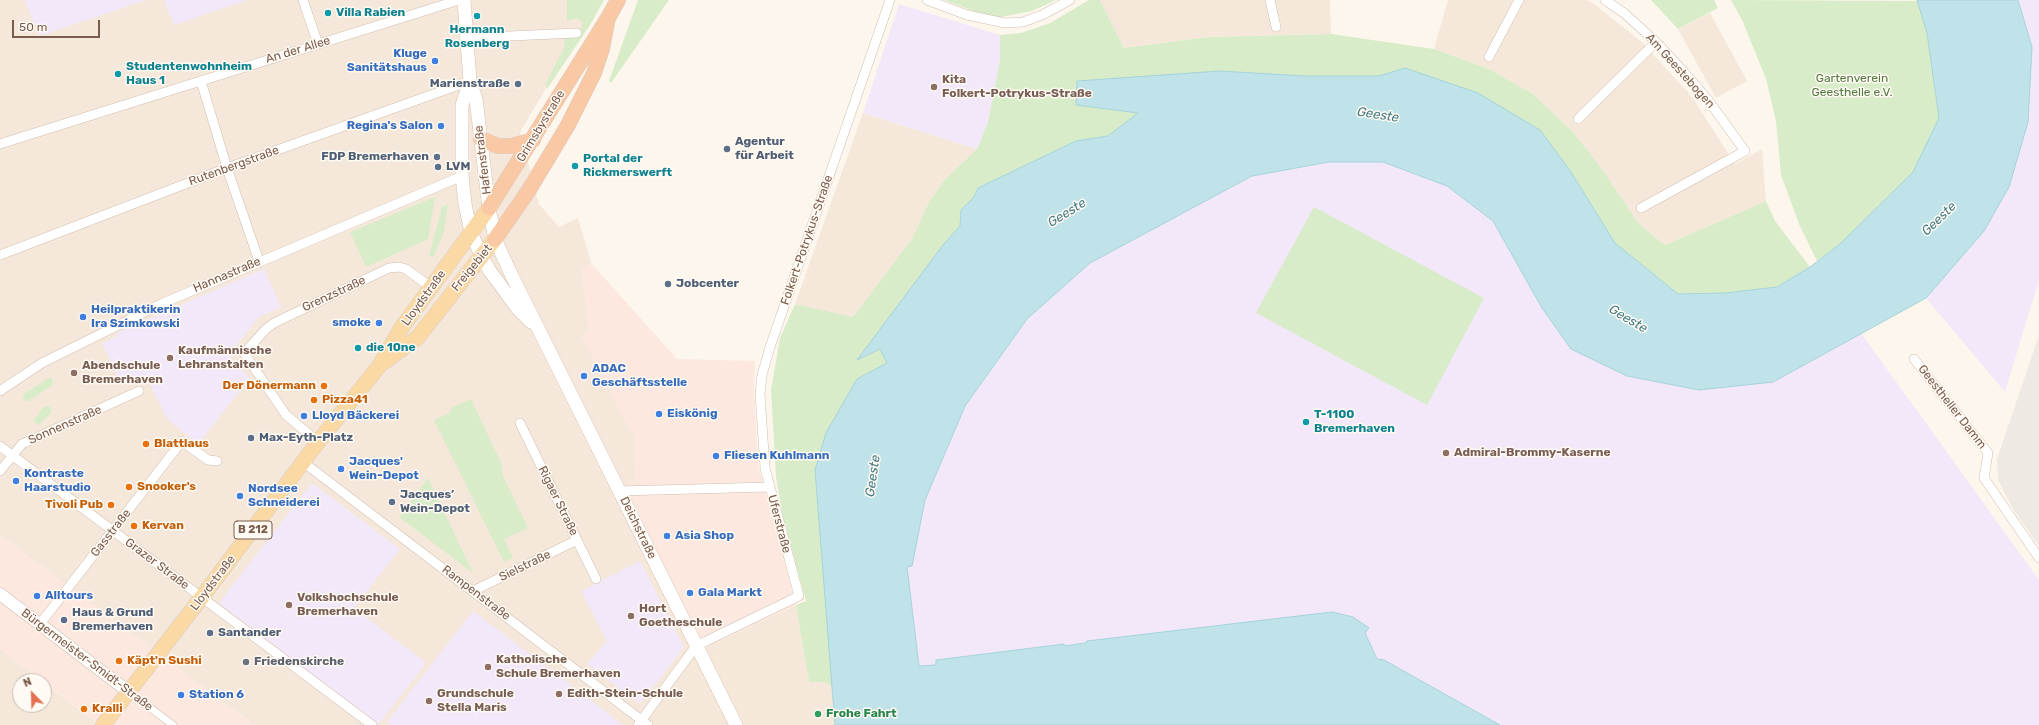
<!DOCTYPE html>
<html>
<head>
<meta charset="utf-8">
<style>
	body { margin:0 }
	#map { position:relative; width:2039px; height:725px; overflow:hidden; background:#fdf6ec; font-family:Rubik,sans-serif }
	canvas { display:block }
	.north { position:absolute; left:12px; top:673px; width:40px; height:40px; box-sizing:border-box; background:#fffaf3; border:1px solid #cabbb1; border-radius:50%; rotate:337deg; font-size:11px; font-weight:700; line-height:16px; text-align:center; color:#7a5c4d }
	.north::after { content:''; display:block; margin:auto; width:14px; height:18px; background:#e76f51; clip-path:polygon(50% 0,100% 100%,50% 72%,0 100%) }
	.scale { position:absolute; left:12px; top:20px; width:88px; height:18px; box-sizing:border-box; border:2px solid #7a5c4d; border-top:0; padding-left:5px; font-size:12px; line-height:14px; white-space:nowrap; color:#7a5c4d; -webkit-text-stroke:3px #fffaf3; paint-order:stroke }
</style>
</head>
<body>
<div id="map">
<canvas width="2039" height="725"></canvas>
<div class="north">N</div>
<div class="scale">50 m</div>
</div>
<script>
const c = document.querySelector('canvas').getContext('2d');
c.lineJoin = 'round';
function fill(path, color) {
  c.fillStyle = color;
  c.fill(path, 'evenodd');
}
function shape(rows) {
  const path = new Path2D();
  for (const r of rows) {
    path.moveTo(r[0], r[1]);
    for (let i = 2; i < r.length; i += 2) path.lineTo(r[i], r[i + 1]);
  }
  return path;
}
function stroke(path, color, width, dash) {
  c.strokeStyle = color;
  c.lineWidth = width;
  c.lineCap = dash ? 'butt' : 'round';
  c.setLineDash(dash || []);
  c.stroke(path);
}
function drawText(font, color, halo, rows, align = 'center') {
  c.font = font + ' Rubik,sans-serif';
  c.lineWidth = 3;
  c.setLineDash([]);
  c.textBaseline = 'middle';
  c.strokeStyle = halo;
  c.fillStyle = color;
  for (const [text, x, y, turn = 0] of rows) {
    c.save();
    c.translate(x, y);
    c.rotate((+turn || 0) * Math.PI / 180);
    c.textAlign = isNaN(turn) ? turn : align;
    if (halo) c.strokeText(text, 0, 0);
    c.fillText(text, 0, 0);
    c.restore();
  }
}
fill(shape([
	[0,0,599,0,520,132,539,204,559,227,578,218,591,263,582,270,589,330,582,336,631,431,634,433,636,480,705,648,796,605,809,682,825,682,833,687,835,725,254,725,0,535],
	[1100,0,1330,0,1331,34,1208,37,1124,48],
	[1448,0,1587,0,1594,4,1643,43,1692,97,1735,164,1762,149,1766,201,1665,245,1639,224,1602,169,1573,132,1533,94,1489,69,1434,49],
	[1710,13,1747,81,1716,98,1678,29],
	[863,113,977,149,945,179,928,204,912,239,853,318,795,304],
	[0,649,42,681,20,681,20,705,44,705,44,683,100,725,0,725]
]), '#f5e8da');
fill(shape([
	[591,263,677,359,755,361,754,390,758,465,796,605,705,648,624,492,635,480,634,433,631,431,581,336,589,330,582,270],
	[0,535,254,725,100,725,0,649]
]), '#fde8e0');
fill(shape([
	[2039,335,2039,546,2013,509,1998,480,1997,459]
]), '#efe9e4');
fill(shape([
	[24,0,146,0,40,36],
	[164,0,247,0,174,25],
	[2018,0,2039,0,2039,280,2005,392,1926,298,1984,231,2032,47],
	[899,4,1000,35,1000,60,988,122,977,149,863,113],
	[1329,162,1383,162,1447,186,1493,221,1542,308,1571,348,1773,382,1861,333,2039,580,2039,725,1500,725,1384,660,1377,659,1365,633,1369,628,1087,642,1087,643,1064,646,1063,644,936,660,937,665,919,666,907,567,912,566,925,500,965,406,1027,319,1090,263,1252,176],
	[264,269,281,307,258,318,229,355,250,378,198,444,167,419,146,376,121,384,102,343,116,337,117,333,132,326],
	[312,483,400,549,354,608,426,663,378,725,219,603],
	[640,561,684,647,640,704,587,664,607,641,581,591],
	[473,611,623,725,624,725,390,725,387,722]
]), '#f3e8fa');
fill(shape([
	[567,0,604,0,590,25,547,89,546,83,564,48,565,37,579,34,583,22,577,18,567,21],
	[638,0,669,0,611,83,609,81],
	[944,0,1056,0,1032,11,1001,17,986,16],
	[1089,0,1100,0,1124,48,1208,37,1331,34,1434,49,1489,69,1533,94,1573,132,1602,169,1639,224,1665,245,1766,201,1775,221,1810,267,1777,287,1725,293,1678,294,1615,243,1569,169,1405,68,1379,76,1304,76,1076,105,1139,113,1108,136,1076,141,978,188,974,197,961,210,960,226,943,245,858,359,880,349,887,363,857,379,815,470,833,687,825,682,809,682,796,605,806,601,783,518,776,477,771,390,780,338,795,304,853,317,912,239,928,204,945,179,977,149,988,122,1000,60,1000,35,1021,33,1050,23],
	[1651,0,1714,0,1718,8,1678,29],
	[1731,0,1918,1,1927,33,1939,119,1913,172,1841,243,1817,261,1799,224,1781,175,1776,121,1766,79,1743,22],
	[435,197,428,239,366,267,350,232],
	[448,204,444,232,433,257,429,256,442,207],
	[1314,207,1484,298,1427,405,1256,313],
	[50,377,53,382,51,386,29,401,23,400,24,394],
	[471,399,502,465,503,476,528,528,504,539,513,558,504,562,434,420,450,413,452,407],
	[48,406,51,408,51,413,40,424,36,424,34,419,44,407],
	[428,478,473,573,399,517]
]), '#d8ecc9');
const water = shape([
	[1917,0,2018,0,2032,47,2028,122,2009,187,1984,231,1926,298,1773,382,1699,390,1627,376,1571,349,1542,308,1493,221,1447,186,1383,162,1329,162,1252,176,1090,263,1027,319,965,406,925,500,912,566,907,567,919,666,936,665,936,660,1064,644,1064,646,1086,643,1087,641,1332,612,1353,617,1369,628,1365,633,1377,659,1384,660,1500,725,835,725,815,470,826,433,857,379,887,363,880,349,857,360,943,245,960,226,961,210,974,197,978,188,1076,141,1108,136,1138,113,1076,105,1077,81,1220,71,1304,76,1379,76,1405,68,1478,93,1540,130,1569,169,1615,243,1678,294,1725,293,1777,287,1810,267,1841,243,1913,172,1939,118,1927,33,1917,0]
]);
fill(water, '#bfe3e8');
stroke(water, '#a5d3da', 1);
const pedestrian = shape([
	[129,692,173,725]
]);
const minor = shape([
	[303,0,318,44],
	[927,0,967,15,1005,23,1023,22,1042,15,1070,0],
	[1270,0,1276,27],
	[1605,0,1624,13,1656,42,1684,72,1708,100,1745,151,1641,208],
	[465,38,577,33],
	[1489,57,1519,0],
	[201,81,227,168,259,261],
	[1578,119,1656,42],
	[0,144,459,0],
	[0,255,227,168,470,81],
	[1914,359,1988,453,1984,478,2039,558],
	[0,391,42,363,161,304,462,176],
	[520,423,596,579],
	[318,442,286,415,244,353,266,329,274,323,389,268,399,267,406,269,432,288],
	[0,446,372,725],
	[303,462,648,725],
	[0,471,22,444,139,391],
	[619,491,769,487],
	[473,591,577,540],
	[40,624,182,441,208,460,217,461],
	[638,725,696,646,799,596,765,468,760,394,762,375,770,347,890,0]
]);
const tertiary = shape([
	[0,594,129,692]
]);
const secondary = shape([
	[464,0,470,81,476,99,489,208,495,239,511,274,736,725],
	[470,81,462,105,462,176,465,204,471,232,482,258,490,271,517,308,531,322]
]);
const primary = shape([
	[384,362,418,337,495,239],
	[103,725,202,597,318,442,380,365,400,330,489,208]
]);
const trunk = shape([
	[481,139,498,146,511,146,533,140],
	[489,208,608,18,618,0],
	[495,239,529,190,568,125,594,73,602,49,608,18]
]);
stroke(pedestrian, '#d1beb0', 8);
stroke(minor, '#d1beb0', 10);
stroke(tertiary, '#d1beb0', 13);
stroke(secondary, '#d6c0b0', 14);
stroke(primary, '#dad1cd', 16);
stroke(trunk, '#dad1cd', 16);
stroke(pedestrian, '#fff', 7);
stroke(minor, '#fff', 9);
stroke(tertiary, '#fff', 12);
stroke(secondary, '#fff', 13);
stroke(primary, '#fbd9a5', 15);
stroke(trunk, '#f9c8a4', 15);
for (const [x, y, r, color] of [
	[328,13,4,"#0f9aa8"],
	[477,16,4,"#0f9aa8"],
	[435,61,4,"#3f7fe0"],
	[118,74,4,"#0f9aa8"],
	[518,84,4,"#5c6f8a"],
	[934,87,4,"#8d6e63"],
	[441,126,4,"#3f7fe0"],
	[727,149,4,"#5c6f8a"],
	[437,157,4,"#5c6f8a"],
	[575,166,4,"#0f9aa8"],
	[438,167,4,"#5c6f8a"],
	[668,284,4,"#5c6f8a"],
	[83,317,4,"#3f7fe0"],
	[379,323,4,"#3f7fe0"],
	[358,348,4,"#0f9aa8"],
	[170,358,4,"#8d6e63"],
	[74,373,4,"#8d6e63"],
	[584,376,4,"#3f7fe0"],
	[324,386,4,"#e8710a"],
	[314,400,4,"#e8710a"],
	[659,414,4,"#3f7fe0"],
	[304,416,4,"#3f7fe0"],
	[1306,422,4,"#0f9aa8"],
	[251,438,4,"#5c6f8a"],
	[146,444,4,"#e8710a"],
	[1446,453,4,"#8d6e63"],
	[716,456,4,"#3f7fe0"],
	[341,469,4,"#3f7fe0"],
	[16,481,4,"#3f7fe0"],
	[129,487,4,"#e8710a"],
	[240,496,4,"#3f7fe0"],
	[392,502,4,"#5c6f8a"],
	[111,505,4,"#e8710a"],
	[134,526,4,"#e8710a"],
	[667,536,4,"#3f7fe0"],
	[690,593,4,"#3f7fe0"],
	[37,596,4,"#3f7fe0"],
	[289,605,4,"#8d6e63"],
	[631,616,4,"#8d6e63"],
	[64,620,4,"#5c6f8a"],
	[210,633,4,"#5c6f8a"],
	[119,661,4,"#e8710a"],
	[246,662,4,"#6b7280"],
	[488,667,4,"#8d6e63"],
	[559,694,4,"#8d6e63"],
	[181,695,4,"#3f7fe0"],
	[429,701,4,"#8d6e63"],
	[84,709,4,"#e8710a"],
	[818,714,4,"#2e9e5b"]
]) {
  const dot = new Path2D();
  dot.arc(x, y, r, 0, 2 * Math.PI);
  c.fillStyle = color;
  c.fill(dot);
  stroke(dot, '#fffaf3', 1.5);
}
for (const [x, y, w] of [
	[253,530,38]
]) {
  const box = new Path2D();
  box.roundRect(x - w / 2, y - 9, w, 18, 3);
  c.fillStyle = '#fffaf3';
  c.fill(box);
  stroke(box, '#7a5c4d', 1);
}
drawText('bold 11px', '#7a5c4d', null, [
	["B 212",253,530]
]);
drawText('bold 12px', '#0d838f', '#fffaf3', [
	["Villa Rabien",336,13],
	["Hermann",477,30,"center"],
	["Rosenberg",477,44,"center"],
	["Studentenwohnheim",126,67],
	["Haus 1",126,81],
	["Portal der",583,159],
	["Rickmerswerft",583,173],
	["die 10ne",366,348],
	["T-1100",1314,415],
	["Bremerhaven",1314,429]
], 'left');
drawText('12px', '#7a5c4d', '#fffaf3', [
	["An der Allee",298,50,-17],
	["Am Geestebogen",1680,71,48],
	["Grimsbystraße",541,126,-59],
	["Hafenstraße",483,160,-97],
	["Rutenbergstraße",234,166,-20],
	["Folkert-Potrykus-Straße",807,240,-71],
	["Freigebiet",472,268,-51],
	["Hannastraße",227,275,-23],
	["Grenzstraße",334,294,-25],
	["Lloydstraße",424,298,-54],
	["Geestheller Damm",1952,407,52],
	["Sonnenstraße",65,425,-24],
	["Rigaer Straße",558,501,64],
	["Uferstraße",779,524,75],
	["Deichstraße",638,528,64],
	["Gasstraße",111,533,-52],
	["Grazer Straße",157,564,37],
	["Sielstraße",525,566,-26],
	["Lloydstraße",213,583,-53],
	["Rampenstraße",476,593,37],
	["Bürgermeister-Smidt-Straße",87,660,37]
]);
drawText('bold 12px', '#366cbe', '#fffaf3', [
	["Kluge",427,54,"right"],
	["Sanitätshaus",427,68,"right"],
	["Regina's Salon",433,126,"right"],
	["Heilpraktikerin",91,310],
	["Ira Szimkowski",91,324],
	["smoke",371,323,"right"],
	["ADAC",592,369],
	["Geschäftsstelle",592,383],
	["Eiskönig",667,414],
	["Lloyd Bäckerei",312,416],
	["Fliesen Kuhlmann",724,456],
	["Jacques'",349,462],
	["Wein-Depot",349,476],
	["Kontraste",24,474],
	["Haarstudio",24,488],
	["Nordsee",248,489],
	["Schneiderei",248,503],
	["Asia Shop",675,536],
	["Gala Markt",698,593],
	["Alltours",45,596],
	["Station 6",189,695]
], 'left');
drawText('12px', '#537a41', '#fffaf3', [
	["Gartenverein",1852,79],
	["Geesthelle e.V.",1852,93]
]);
drawText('bold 12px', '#785e54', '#fffaf3', [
	["Kita",942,80],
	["Folkert-Potrykus-Straße",942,94],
	["Kaufmännische",178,351],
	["Lehranstalten",178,365],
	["Abendschule",82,366],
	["Bremerhaven",82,380],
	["Admiral-Brommy-Kaserne",1454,453],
	["Volkshochschule",297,598],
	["Bremerhaven",297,612],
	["Hort",639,609],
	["Goetheschule",639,623],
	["Katholische",496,660],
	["Schule Bremerhaven",496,674],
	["Grundschule",437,694],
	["Stella Maris",437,708],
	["Edith-Stein-Schule",567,694]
], 'left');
drawText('bold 12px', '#4e5e75', '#fffaf3', [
	["Marienstraße",510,84,"right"],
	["Agentur",735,142],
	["für Arbeit",735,156],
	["FDP Bremerhaven",429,157,"right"],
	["LVM",446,167],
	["Jobcenter",676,284],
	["Max-Eyth-Platz",259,438],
	["Jacques’",400,495],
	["Wein-Depot",400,509],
	["Haus & Grund",72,613],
	["Bremerhaven",72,627],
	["Santander",218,633]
], 'left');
drawText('bold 12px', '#c56008', '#fffaf3', [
	["Der Dönermann",316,386,"right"],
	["Pizza41",322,400],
	["Blattlaus",154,444],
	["Snooker's",137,487],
	["Tivoli Pub",103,505,"right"],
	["Kervan",142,526],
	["Käpt'n Sushi",127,661],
	["Kralli",92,709]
], 'left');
drawText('bold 12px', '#5b616d', '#fffaf3', [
	["Friedenskirche",254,662]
], 'left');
drawText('bold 12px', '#27864d', '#fffaf3', [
	["Frohe Fahrt",826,714]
], 'left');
drawText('italic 13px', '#437c86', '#fffaf3', [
	["Geeste",1378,115,9],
	["Geeste",1067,213,-32],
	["Geeste",1939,219,-44],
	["Geeste",1628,319,31],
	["Geeste",873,476,-82]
]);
</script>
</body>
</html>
